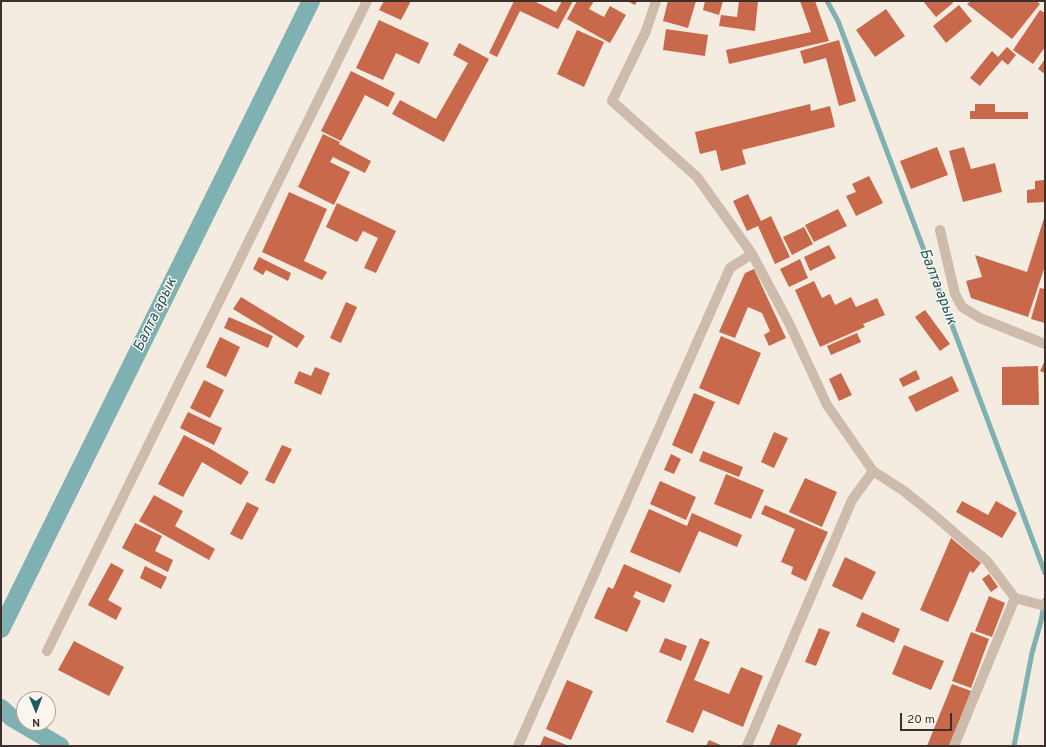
<!DOCTYPE html>
<html>
<head>
<meta charset="utf-8">
<style>
	body { margin:0 }
	#map { position:relative; width:1046px; height:747px; overflow:hidden; background:#f4ebe1; font-family:Overpass,sans-serif }
	canvas { display:block }
	.frame { position:absolute; inset:0; border:2px solid #3b302b; pointer-events:none }
	.north { position:absolute; left:16px; top:691px; width:40px; height:40px; box-sizing:border-box; background:#fbf5ee; border:1px solid #aea6a0; border-radius:50%; rotate:179deg; font-size:11px; font-weight:700; line-height:16px; text-align:center; color:#3b302b }
	.north::after { content:''; display:block; margin:auto; width:14px; height:18px; background:#1f5a5e; clip-path:polygon(50% 0,100% 100%,50% 72%,0 100%) }
	.scale { position:absolute; left:900px; top:713px; width:52px; height:18px; box-sizing:border-box; border:2px solid #3b302b; border-top:0; padding-left:5px; font-size:12px; line-height:14px; white-space:nowrap; color:#3b302b; -webkit-text-stroke:3px #fbf5ee; paint-order:stroke }
</style>
</head>
<body>
<div id="map">
<canvas width="1046" height="747"></canvas>
<div class="frame"></div>
<div class="north">N</div>
<div class="scale">20 m</div>
</div>
<script>
const c = document.querySelector('canvas').getContext('2d');
c.lineJoin = 'round';
function shape(rows) {
  const path = new Path2D();
  for (const r of rows) {
    path.moveTo(r[0], r[1]);
    for (let i = 2; i < r.length; i += 2) path.lineTo(r[i], r[i + 1]);
  }
  return path;
}
function stroke(path, color, width, dash) {
  c.strokeStyle = color;
  c.lineWidth = width;
  c.lineCap = dash ? 'butt' : 'round';
  c.setLineDash(dash || []);
  c.stroke(path);
}
function fill(path, color) {
  c.fillStyle = color;
  c.fill(path, 'evenodd');
}
function drawText(font, color, halo, rows, align = 'center') {
  c.font = font + ' Overpass,sans-serif';
  c.lineWidth = 3;
  c.setLineDash([]);
  c.textBaseline = 'middle';
  c.strokeStyle = halo;
  c.fillStyle = color;
  for (const [text, x, y, turn = 0] of rows) {
    c.save();
    c.translate(x, y);
    c.rotate((+turn || 0) * Math.PI / 180);
    c.textAlign = isNaN(turn) ? turn : align;
    if (halo) c.strokeText(text, 0, 0);
    c.fillText(text, 0, 0);
    c.restore();
  }
}
stroke(shape([
	[827,1,838,21,1045,573],
	[1014,746,1032,653,1041,621,1045,600]
]), '#7fb0b2', 5);
stroke(shape([
	[1,629,311,1],
	[1,708,12,718,60,746]
]), '#7fb0b2', 18);
fill(shape([
	[384,1,411,1,401,20,379,10],
	[514,1,534,1,556,12,562,1,573,1,558,29,520,11,497,57,489,53],
	[577,1,594,1,589,9,604,17,610,6,626,15,610,43,567,19],
	[627,1,637,1,635,5],
	[668,1,696,1,688,28,663,21],
	[705,1,723,1,719,15,703,10],
	[739,1,758,1,755,31,719,26,721,15,737,17],
	[800,1,815,1,829,41,729,64,726,50,811,32],
	[923,1,952,1,953,3,936,17],
	[971,1,1036,1,1040,4,1012,39,967,4],
	[959,5,972,21,946,43,933,26],
	[886,9,905,36,875,57,856,30],
	[1040,10,1045,13,1045,47,1033,64,1013,50],
	[379,20,429,43,419,64,396,53,383,80,356,68],
	[666,29,708,35,705,56,663,50],
	[577,30,604,42,584,87,557,74],
	[839,40,856,101,839,106,826,58,804,64,800,51],
	[459,43,489,59,444,142,392,114,400,100,436,119,468,63,453,55],
	[1007,47,1016,55,1008,65,1002,60,980,86,970,78,992,51,998,57],
	[1045,59,1045,74,1038,69],
	[351,71,395,93,388,107,365,95,341,141,321,131],
	[810,104,811,111,830,106,835,127,742,150,746,164,721,171,716,150,700,154,695,132],
	[975,104,995,104,995,112,1028,112,1028,119,970,119,970,111,975,111],
	[323,134,340,142,339,144,371,161,365,173,333,157,330,162,350,172,334,205,298,187],
	[937,147,948,175,911,189,900,161],
	[964,147,971,169,995,163,1002,192,963,202,949,151],
	[869,176,883,203,856,216,846,196,856,192,852,184],
	[1044,180,1044,189,1045,189,1045,202,1027,203,1027,190,1035,189,1035,181],
	[289,192,327,209,304,261,327,272,322,280,262,252],
	[748,194,761,221,771,216,790,257,775,264,758,226,747,231,733,201],
	[337,203,396,231,376,273,364,268,378,238,363,231,357,242,326,227],
	[838,209,847,226,814,242,805,225],
	[1045,215,1045,266,1028,317,971,298,966,281,982,277,975,255,1027,272],
	[804,227,813,244,792,255,783,237],
	[829,245,836,258,810,271,804,257],
	[259,257,291,273,288,281,266,270,263,275,253,269],
	[800,259,808,278,789,287,780,269],
	[754,269,786,338,769,346,764,335,770,331,762,313,748,307,735,338,719,332,745,273],
	[814,281,822,298,830,294,835,305,851,297,856,307,877,298,885,315,863,324,865,327,820,347,795,290],
	[1040,288,1045,289,1045,323,1031,319],
	[241,297,305,336,297,348,233,309],
	[346,302,357,307,341,343,330,338],
	[925,310,950,344,940,351,915,317],
	[229,317,273,336,268,348,224,328],
	[857,333,861,342,831,355,827,346],
	[721,336,761,353,739,405,699,388],
	[220,337,240,347,226,377,206,367],
	[1045,360,1045,373,1040,371],
	[1038,366,1039,405,1002,405,1002,367],
	[315,367,330,373,321,395,294,383,299,371,311,376],
	[916,370,920,379,903,387,899,379],
	[841,373,852,395,839,401,829,379],
	[952,376,959,391,916,412,908,397],
	[204,380,224,390,210,418,190,408],
	[694,393,715,402,692,454,672,445],
	[188,412,222,428,214,445,180,428],
	[774,432,788,438,774,468,761,462],
	[184,435,209,448,249,472,241,485,202,462,183,497,158,484],
	[282,445,292,449,274,484,265,480],
	[703,451,743,467,739,477,699,461],
	[671,454,681,459,674,474,664,470],
	[726,474,764,490,751,519,714,504],
	[805,478,837,492,822,527,789,512],
	[660,481,696,497,686,520,650,504],
	[154,495,183,511,175,526,215,549,209,560,139,521],
	[962,501,988,515,996,501,1017,513,1002,538,956,512],
	[247,502,259,508,242,540,230,534],
	[765,505,828,532,806,581,791,574,793,567,781,562,795,529,761,514],
	[649,509,687,526,692,513,742,535,737,547,699,531,680,573,630,552],
	[135,523,162,536,155,551,173,560,168,572,122,548],
	[951,538,981,563,973,573,970,571,948,622,920,610],
	[845,557,876,572,862,600,832,586],
	[111,563,124,570,108,600,122,608,116,620,88,605],
	[624,564,672,585,664,603,636,591,633,597,641,601,627,632,594,618,608,587,613,589],
	[145,566,167,577,161,589,140,578],
	[989,574,998,587,991,592,982,579],
	[989,596,1005,603,992,637,975,631],
	[862,612,900,629,894,643,856,626],
	[819,628,830,632,816,666,805,662],
	[971,632,989,639,971,688,952,681],
	[665,638,687,646,681,661,659,652],
	[700,638,710,642,694,680,729,694,741,667,763,676,743,727,703,710,693,733,666,722],
	[74,641,124,667,109,696,58,670],
	[904,645,944,661,931,690,892,674],
	[567,680,593,691,571,740,546,729],
	[952,684,971,691,950,746,927,746],
	[778,724,802,734,796,746,769,746],
	[544,736,569,746,540,746],
	[709,740,723,746,706,746]
]), '#c8694b');
stroke(shape([
	[656,1,646,31,612,101,697,177,752,254,789,323,827,405,873,471,904,491,935,516,987,561,1015,598,1045,606],
	[940,230,955,294,962,307,980,318,1045,344],
	[47,651,367,1],
	[518,746,730,268,752,254],
	[747,746,852,500,873,471],
	[954,746,1015,598]
]), '#cdbbac', 10);
drawText('italic 15px', '#1f5a5e', '#fbf5ee', [
	["Балта арык",937,287,69],
	["Балта арык",156,315,-64]
]);
</script>
</body>
</html>
